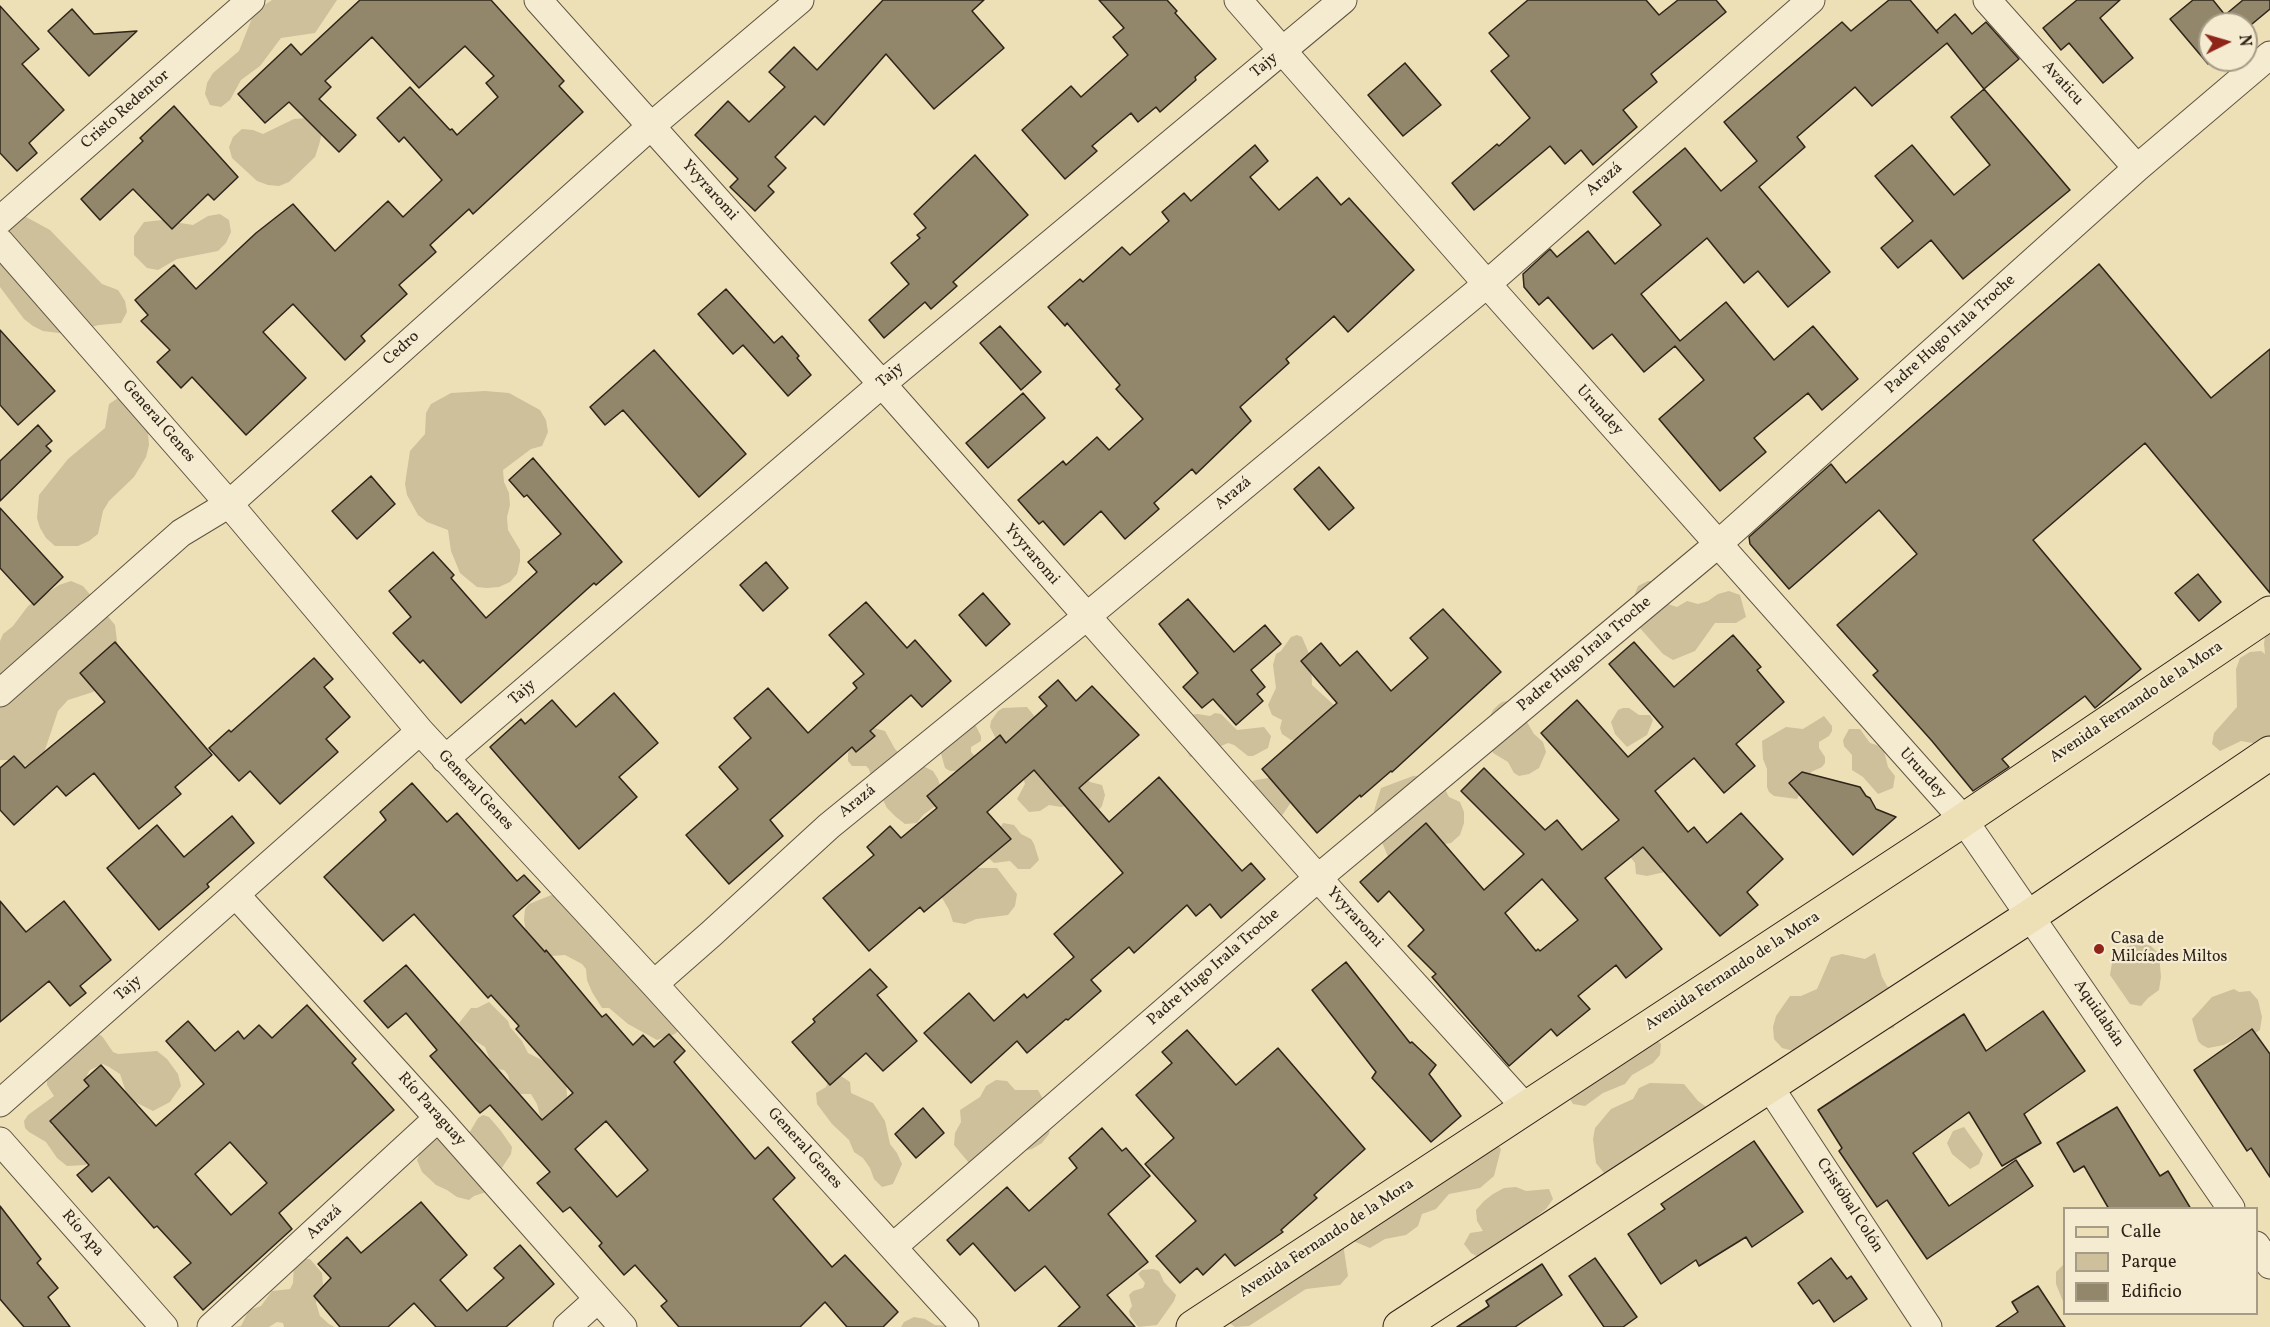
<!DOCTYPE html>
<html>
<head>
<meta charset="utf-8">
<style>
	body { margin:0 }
	#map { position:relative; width:2270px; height:1327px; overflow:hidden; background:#eee0b6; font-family:Vollkorn,serif }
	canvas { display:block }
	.legend { position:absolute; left:2063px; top:1207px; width:195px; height:108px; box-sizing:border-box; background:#f4ebd0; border:2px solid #a59b87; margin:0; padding:8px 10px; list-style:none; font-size:18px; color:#2e2419 }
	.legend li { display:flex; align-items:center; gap:12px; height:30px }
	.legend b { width:30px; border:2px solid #a59b87 }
	.north { position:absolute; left:2198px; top:12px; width:60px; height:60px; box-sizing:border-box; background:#f4ebd0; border:2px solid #a59b87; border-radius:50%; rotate:85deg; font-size:16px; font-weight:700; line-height:24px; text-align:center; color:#2e2419 }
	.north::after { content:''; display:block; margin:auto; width:21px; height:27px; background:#8f2418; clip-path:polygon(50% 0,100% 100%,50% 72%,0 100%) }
</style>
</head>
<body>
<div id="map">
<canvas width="2270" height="1327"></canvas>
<ul class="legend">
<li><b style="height:8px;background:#eee0b6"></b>Calle</li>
<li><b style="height:16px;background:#cdc09b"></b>Parque</li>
<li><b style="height:16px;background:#92866b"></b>Edificio</li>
</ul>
<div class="north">N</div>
</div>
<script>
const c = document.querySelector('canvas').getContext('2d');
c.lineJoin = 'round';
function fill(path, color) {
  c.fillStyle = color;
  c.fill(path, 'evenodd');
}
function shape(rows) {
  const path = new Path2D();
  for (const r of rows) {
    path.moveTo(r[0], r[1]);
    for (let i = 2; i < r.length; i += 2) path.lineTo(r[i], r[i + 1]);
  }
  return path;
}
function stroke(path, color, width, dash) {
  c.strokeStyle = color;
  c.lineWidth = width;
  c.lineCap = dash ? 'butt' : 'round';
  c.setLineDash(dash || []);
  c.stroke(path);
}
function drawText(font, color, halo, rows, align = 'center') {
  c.font = font + ' Vollkorn,serif';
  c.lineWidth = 4.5;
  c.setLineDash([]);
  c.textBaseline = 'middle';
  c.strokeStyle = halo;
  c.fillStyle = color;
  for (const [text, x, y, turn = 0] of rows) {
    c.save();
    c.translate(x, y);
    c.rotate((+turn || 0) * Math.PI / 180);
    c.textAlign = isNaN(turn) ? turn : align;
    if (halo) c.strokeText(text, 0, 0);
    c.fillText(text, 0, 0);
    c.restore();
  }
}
fill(shape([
	[272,0,337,0,315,33,281,38,260,66,241,80,230,100,221,107,210,105,205,94,207,83,213,73,239,51,252,18,260,8],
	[306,118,322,133,319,145,315,157,289,182,279,186,268,185,257,181,232,158,229,147,233,137,242,129,253,130,263,134,294,119],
	[17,212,50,230,102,284,118,290,125,301,127,312,121,323,99,325,67,334,43,331,33,326,24,319,0,287,0,220],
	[220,214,229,220,231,232,226,243,218,251,177,259,158,270,147,268,134,255,134,236,144,222,162,220,193,225,208,216],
	[485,391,509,393,540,410,546,420,548,432,542,446,531,449,503,470,504,482,509,493,510,505,507,517,508,530,520,550,520,561,517,574,510,582,499,587,487,588,477,587,460,573,451,551,448,530,427,522,418,515,407,495,405,484,410,451,425,434,426,413,431,404,451,393],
	[118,398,138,409,148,433,149,445,146,457,134,477,109,501,103,511,98,534,89,541,78,546,55,546,46,538,40,528,37,518,39,495,68,459,105,428,109,404],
	[71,581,83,586,115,625,118,649,102,683,93,692,68,700,58,711,42,759,24,766,12,760,0,760,0,641,3,634,13,626,28,606,59,585],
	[1648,581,1660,581,1665,603,1677,607,1687,601,1698,604,1708,601,1718,594,1729,591,1740,595,1746,617,1736,623,1715,623,1695,651,1673,660,1663,654,1639,627,1629,609,1638,586],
	[2270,630,2270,746,2241,741,2220,751,2212,744,2214,733,2237,707,2236,669,2240,658,2250,652,2261,651,2265,654,2264,643,2266,631],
	[1297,635,1302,637,1311,658,1312,685,1334,705,1336,710,1303,740,1291,740,1282,734,1280,728,1282,720,1272,715,1268,705,1276,688,1273,665,1276,654,1281,651,1291,637],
	[1514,700,1534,734,1543,742,1546,752,1539,768,1529,774,1519,776,1514,773,1508,762,1493,753,1485,727,1493,710,1498,705,1502,702],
	[1027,707,1041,724,1007,747,998,743,990,727,991,721,998,711,1003,708],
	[1623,708,1629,708,1639,715,1650,715,1653,720,1647,735,1627,747,1615,734,1611,722,1618,710],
	[1215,713,1221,714,1237,730,1264,727,1271,736,1268,748,1253,756,1248,756,1234,745,1228,743,1196,757,1190,757,1182,742,1187,715,1198,714,1210,716],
	[1824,716,1832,726,1832,731,1829,736,1819,742,1819,748,1825,757,1825,763,1822,767,1811,772,1797,799,1774,796,1769,792,1767,787,1767,769,1763,759,1762,741,1786,727,1803,729],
	[970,725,976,726,981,736,981,741,971,747,971,752,975,756,961,771,950,771,945,768,940,750],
	[874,728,885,731,895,749,901,755,933,771,938,779,942,791,937,805,923,815,917,823,905,824,896,817,887,808,882,798,874,787,869,769,866,766,852,766,848,761,848,753,853,742,863,731],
	[1849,729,1860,729,1870,743,1880,746,1884,751,1888,767,1895,776,1893,788,1878,794,1863,777,1852,770,1852,755,1844,746,1843,740],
	[1020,767,1086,777,1090,782,1102,785,1105,795,1102,806,1098,811,1072,805,1061,807,1049,805,1040,811,1029,812,1017,799,1025,784],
	[1272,774,1294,798,1281,817,1245,784,1256,780,1268,778],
	[1427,775,1444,787,1449,797,1460,802,1464,812,1464,823,1460,835,1451,843,1439,845,1392,866,1378,833,1374,811,1381,788,1413,776],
	[1003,823,1014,825,1021,834,1031,839,1034,844,1039,860,1030,869,1018,869,1010,861,994,863,985,855],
	[1631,832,1683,868,1647,876,1636,874,1635,863,1628,854],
	[974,868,997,868,1017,894,1015,906,1008,915,976,919,965,924,953,922,949,910,937,889],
	[574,886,585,890,680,1029,675,1034,657,1040,628,1024,609,1008,602,1008,592,992,587,980,586,969,582,964,565,955,552,956,535,948,527,939,524,920,525,909,529,904],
	[2140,943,2151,946,2159,954,2161,977,2159,990,2148,998,2141,1006,2130,1004,2110,975,2112,963,2119,953,2128,946],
	[1875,953,1882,977,1887,986,1896,993,1898,1004,1894,1028,1870,1032,1805,1054,1782,1048,1774,1039,1773,1027,1776,1016,1790,996,1801,996,1817,989,1831,957,1842,954,1865,959],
	[2234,989,2239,992,2250,991,2258,1000,2262,1017,2260,1030,2255,1033,2239,1037,2224,1045,2208,1048,2202,1045,2198,1041,2192,1019,2212,997],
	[489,1002,508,1021,510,1027,522,1041,528,1053,550,1064,566,1082,568,1108,542,1123,537,1104,531,1094,518,1094,511,1086,508,1075,504,1070,497,1069,492,1065,485,1047,464,1034,459,1023,471,1008,477,1008],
	[96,1033,102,1036,113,1052,118,1054,157,1051,167,1059,178,1074,181,1086,170,1102,153,1111,135,1102,126,1092,120,1074,109,1067,103,1064,90,1070,87,1075,87,1088,50,1121,52,1126,59,1128,90,1160,86,1165,67,1166,57,1158,46,1142,29,1132,25,1128,24,1121,28,1115,54,1096,47,1085,47,1079],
	[1653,1035,1661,1044,1660,1055,1653,1063,1632,1075,1625,1084,1603,1093,1585,1106,1573,1104,1567,1094],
	[830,1076,841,1076,850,1082,851,1093,873,1103,885,1121,890,1144,897,1153,902,1164,893,1184,882,1187,874,1179,870,1168,863,1158,854,1152,849,1140,832,1124,817,1104,816,1093,826,1087],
	[996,1080,1007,1081,1015,1090,1038,1090,1043,1099,1051,1123,1049,1134,1042,1143,1032,1149,969,1163,954,1145,955,1133,961,1122,960,1110,980,1097,986,1086],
	[1650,1083,1684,1084,1698,1101,1708,1108,1614,1178,1604,1173,1596,1163,1593,1139,1595,1128,1611,1109,1633,1099,1639,1088],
	[483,1115,489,1117,501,1131,512,1147,511,1154,486,1192,474,1196,469,1200,457,1197,447,1190,436,1185,422,1172,417,1160,422,1149,434,1135,468,1135,478,1118],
	[1964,1127,1983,1154,1979,1164,1970,1169,1952,1154,1947,1143,1953,1131],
	[1492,1139,1501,1149,1494,1176,1480,1188,1449,1194,1436,1209,1422,1214,1418,1226,1406,1235,1385,1239,1370,1248,1353,1241],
	[1516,1187,1526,1191,1549,1189,1553,1199,1546,1209,1537,1216,1535,1224,1478,1257,1471,1253,1464,1244,1470,1233,1483,1231,1477,1221,1476,1210,1484,1201,1493,1194,1504,1188],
	[1343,1244,1348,1276,1340,1285,1306,1289,1249,1326,1235,1327,1228,1322],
	[304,1259,310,1259,322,1273,323,1285,317,1297,316,1303,320,1316,329,1324,335,1327,350,1327,284,1327,283,1323,277,1322,269,1327,234,1327,241,1326,249,1310,261,1306,272,1291,290,1289,293,1283,294,1265],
	[2064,1264,2064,1304,2056,1284,2056,1272],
	[1153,1269,1159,1271,1164,1282,1176,1295,1174,1301,1157,1325,1138,1327,1130,1316,1129,1311,1132,1306,1129,1295,1133,1291,1143,1288,1145,1283,1138,1274,1142,1270],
	[914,1317,925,1319,935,1325,968,1327,901,1327,904,1322]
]), '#cdc09b');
const building = shape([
	[360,0,491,0,564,81,559,86,583,112,473,214,469,209,430,245,436,252,399,285,407,294,361,336,365,341,345,360,293,304,263,332,306,378,246,435,192,377,181,388,157,362,170,350,141,321,148,315,135,300,174,265,196,289,256,233,293,204,335,251,388,201,403,217,442,180,404,137,399,142,377,118,410,87,450,130,452,129,457,135,498,97,486,83,494,76,465,46,419,88,372,37,325,81,331,87,319,99,356,135,339,152,289,102,265,123,238,94,291,44,301,55,360,0],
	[883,0,984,0,972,11,1004,48,934,109,886,54,824,125,815,116,775,157,786,168,768,186,774,192,755,211,730,187,738,179,695,135,728,101,749,122,785,87,769,72,794,47,817,70,883,0],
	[1099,0,1167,0,1177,11,1175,13,1216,59,1195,77,1196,80,1160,112,1156,107,1138,122,1131,113,1092,146,1097,151,1065,179,1022,130,1071,86,1081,97,1128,55,1113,37,1124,28,1099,0],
	[1528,0,1646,0,1659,15,1678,0,1716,0,1726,12,1651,74,1657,82,1623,110,1637,127,1593,165,1581,150,1565,164,1550,146,1474,210,1452,183,1497,144,1499,146,1530,118,1491,71,1509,56,1489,33,1528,0],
	[1889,0,1910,0,1938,33,1936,31,1955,14,1972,34,1986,22,2019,59,1984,89,1947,43,1872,106,1855,87,1797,137,1805,147,1759,187,1830,272,1788,307,1758,271,1744,283,1707,238,1641,294,1680,341,1726,302,1774,360,1813,326,1858,379,1822,410,1808,393,1754,438,1766,452,1720,491,1659,419,1704,380,1675,346,1644,372,1612,334,1593,349,1548,297,1539,305,1524,287,1523,274,1550,249,1557,257,1588,231,1615,264,1661,225,1633,192,1685,148,1721,191,1757,161,1724,122,1842,22,1851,31,1889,0],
	[2077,0,2120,0,2100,18,2133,58,2103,83,2069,43,2061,50,2043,28,2077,0],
	[2193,0,2213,0,2225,15,2243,0,2270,0,2270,9,2246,29,2246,24,2210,24,2210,60,2213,60,2208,64,2170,19,2193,0],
	[0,6,39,49,22,64,64,110,29,143,37,153,17,171,0,153,0,6],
	[72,9,94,34,137,31,89,76,48,31,72,9],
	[1405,63,1441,105,1403,136,1368,95,1405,63],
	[1984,89,2070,190,1963,279,1931,240,1898,268,1881,248,1913,221,1875,176,1912,145,1954,195,1990,165,1951,117,1984,89],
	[174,106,238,177,214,200,208,194,172,229,133,189,100,220,81,199,143,141,140,138,174,106],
	[1255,145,1268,161,1250,177,1279,210,1317,177,1341,205,1349,198,1414,270,1348,332,1334,316,1286,359,1289,363,1240,407,1251,421,1196,474,1192,469,1154,503,1159,509,1125,539,1101,511,1064,545,1043,521,1039,524,1018,500,1063,461,1066,465,1097,437,1109,450,1143,419,1116,389,1120,385,1067,323,1065,326,1048,307,1080,279,1083,282,1122,247,1130,255,1169,221,1162,212,1184,193,1191,201,1255,145],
	[975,155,1028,215,953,282,957,286,931,309,925,302,884,338,869,320,909,284,891,263,920,238,917,235,926,228,914,214,975,155],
	[2099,264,2211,398,2270,349,2270,593,2145,443,2033,540,2141,669,2095,708,2085,696,2002,759,2009,767,1973,791,1932,741,1873,675,1878,671,1837,625,1917,554,1879,510,1789,589,1750,544,1749,537,1831,464,1846,483,2099,264],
	[726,289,774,343,782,336,799,356,797,358,811,375,788,396,743,345,733,354,698,314,726,289],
	[1000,326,1041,372,1021,390,980,343,1000,326],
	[0,330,55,391,18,425,0,405,0,330],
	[654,350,746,454,699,497,623,410,605,425,590,407,654,350],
	[1023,393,1045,418,988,468,966,443,1023,393],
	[38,425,52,441,46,446,51,451,0,501,0,461,38,425],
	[533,458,622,562,596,585,594,583,461,703,423,660,420,663,393,633,411,617,389,591,433,552,454,575,451,578,486,618,537,572,528,562,561,534,527,495,524,497,509,480,533,458],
	[1319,467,1354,508,1329,530,1294,489,1319,467],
	[371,476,395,504,357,539,332,511,371,476],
	[0,508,63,577,34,605,0,568,0,508],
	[766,562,788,588,763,611,740,585,766,562],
	[2198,574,2221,602,2199,621,2175,593,2198,574],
	[983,593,1010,624,986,646,959,615,983,593],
	[1188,599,1234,652,1265,625,1281,644,1251,670,1265,687,1257,694,1263,701,1236,725,1213,699,1202,708,1183,687,1198,673,1159,624,1188,599],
	[866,602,907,648,915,640,951,681,922,707,911,695,870,731,875,736,856,752,852,747,770,820,783,836,729,884,686,835,738,789,719,767,751,738,734,718,768,688,808,733,857,688,853,683,864,674,829,635,866,602],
	[1443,609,1501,672,1392,772,1391,771,1361,797,1360,795,1317,833,1262,769,1337,703,1301,661,1321,643,1340,666,1357,651,1391,691,1428,658,1410,638,1443,609],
	[1733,635,1761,667,1757,670,1784,702,1736,744,1755,766,1724,793,1694,758,1655,791,1688,832,1694,827,1707,843,1741,813,1783,859,1747,892,1758,905,1720,936,1643,847,1605,878,1662,949,1626,978,1616,965,1578,996,1590,1009,1557,1036,1551,1029,1509,1066,1432,977,1436,974,1408,946,1424,930,1389,891,1378,902,1360,882,1426,823,1484,890,1524,854,1461,791,1484,768,1545,830,1557,820,1582,850,1619,820,1541,733,1577,700,1628,757,1663,727,1609,664,1634,642,1674,687,1733,635],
	[1542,879,1578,920,1540,951,1538,949,1536,951,1505,913,1542,879],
	[115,642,212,755,175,787,181,794,139,829,94,773,66,796,57,786,14,825,0,810,0,768,14,756,25,768,105,702,80,673,115,642],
	[314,658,333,679,324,687,350,717,326,739,338,752,280,804,250,771,239,781,209,748,229,730,231,732,314,658],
	[1058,680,1076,701,1092,686,1139,735,1079,788,1109,822,1159,777,1242,871,1251,863,1265,879,1221,918,1210,904,1196,916,1187,905,1134,953,1129,947,1091,980,1101,991,1068,1020,1066,1019,1027,1053,1017,1041,971,1083,924,1033,969,993,994,1021,1024,994,1027,998,1074,957,1054,934,1123,873,1034,770,987,812,1011,839,924,912,920,907,869,951,823,898,874,855,867,847,890,826,901,838,937,808,927,796,1000,735,1006,743,1047,706,1039,697,1058,680],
	[614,693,658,743,619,777,637,797,579,849,490,747,521,719,525,724,552,700,576,727,614,693],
	[1802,772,1860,787,1866,796,1870,798,1876,809,1896,817,1853,855,1789,783,1802,772],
	[412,783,447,822,457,813,517,881,524,875,540,892,513,916,545,952,546,950,602,1017,606,1014,633,1045,643,1035,654,1047,669,1034,685,1051,674,1062,755,1159,768,1147,795,1178,773,1199,832,1267,845,1255,898,1312,883,1327,847,1327,825,1302,800,1327,679,1327,661,1306,667,1301,635,1265,624,1275,599,1246,602,1243,570,1207,563,1212,537,1183,550,1172,490,1105,480,1113,430,1056,437,1050,406,1013,388,1028,364,1001,406,965,542,1120,573,1093,516,1029,519,1026,491,995,488,998,414,914,383,941,324,877,386,820,380,812,412,783],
	[606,1121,648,1170,617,1197,575,1149,606,1121],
	[232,816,254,843,207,884,209,887,159,930,107,868,157,825,184,857,232,816],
	[0,901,26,932,64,901,111,960,80,986,86,993,70,1006,49,981,0,1022,0,901],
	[1346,962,1410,1043,1412,1042,1436,1065,1429,1074,1461,1116,1431,1142,1372,1078,1376,1072,1312,990,1346,962],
	[870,969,887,987,877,995,917,1041,883,1071,866,1053,830,1085,792,1042,815,1022,813,1019,870,969],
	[307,1005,356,1059,352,1063,394,1110,279,1213,292,1229,203,1310,174,1277,191,1263,157,1226,154,1228,109,1177,92,1192,77,1175,89,1165,50,1121,89,1086,84,1080,101,1065,156,1126,204,1084,166,1041,188,1021,215,1051,238,1031,244,1039,259,1025,272,1038,307,1005],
	[230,1142,267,1183,231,1215,195,1174,230,1142],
	[2043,1011,2085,1071,2024,1114,2041,1143,2002,1166,1969,1112,1913,1153,1949,1206,2016,1160,2033,1186,1927,1259,1887,1200,1877,1207,1839,1151,1842,1148,1818,1110,1964,1014,1986,1051,2043,1011],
	[2252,1029,2270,1054,2270,1177,2251,1148,2247,1151,2194,1070,2252,1029],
	[1187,1030,1236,1085,1278,1048,1365,1149,1314,1195,1317,1198,1281,1230,1283,1232,1235,1266,1225,1254,1203,1275,1197,1268,1180,1283,1156,1256,1196,1221,1145,1164,1174,1138,1136,1095,1172,1063,1162,1052,1187,1030],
	[2117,1107,2160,1176,2168,1171,2191,1209,2109,1209,2084,1166,2074,1172,2057,1143,2117,1107],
	[923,1108,944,1133,916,1158,895,1134,923,1108],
	[1102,1128,1122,1151,1126,1148,1150,1176,1108,1214,1148,1262,1107,1295,1135,1327,1058,1327,1080,1307,1045,1266,1015,1291,973,1243,960,1255,947,1240,1007,1187,1029,1211,1077,1168,1069,1158,1102,1128],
	[1754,1141,1803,1212,1752,1247,1746,1237,1699,1266,1696,1260,1661,1284,1628,1234,1665,1209,1661,1204,1754,1141],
	[421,1202,467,1255,440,1280,467,1311,504,1278,494,1268,520,1245,554,1284,506,1327,436,1327,414,1303,388,1327,340,1327,314,1296,331,1278,318,1264,347,1237,361,1253,421,1202],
	[0,1206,41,1259,37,1263,58,1288,48,1297,70,1327,24,1327,0,1299,0,1206],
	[1595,1258,1637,1317,1623,1327,1604,1327,1569,1276,1595,1258],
	[1831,1258,1847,1279,1851,1276,1867,1299,1834,1322,1819,1300,1813,1304,1798,1283,1831,1258],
	[1542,1264,1562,1295,1515,1327,1457,1327,1489,1306,1486,1301,1542,1264],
	[2038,1286,2065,1327,1996,1327,2018,1312,2012,1302,2038,1286]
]);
fill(building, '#92866b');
stroke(building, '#2e2419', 1.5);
const minor = shape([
	[538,0,882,384,1318,878,1526,1108],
	[1238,0,1487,284,1963,819,2231,1208],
	[1987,0,2137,168],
	[0,220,251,0],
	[0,242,229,504,420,731,654,984,965,1327],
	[0,693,181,533,229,504,650,127,800,0],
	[445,759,882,384,1343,0],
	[236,895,438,1118,623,1327],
	[654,984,711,934,829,826,1086,617,1487,284,1811,0],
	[1769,1086,1928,1327],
	[0,1103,420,731],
	[0,1141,164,1327],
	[2256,1245,2270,1265],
	[894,1246,1318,878,1717,545,2137,168,2270,55],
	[211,1327,438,1118],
	[567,1327,597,1300]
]);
const major = shape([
	[1193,1327,1962,821,2270,613],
	[1400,1327,2030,916,2270,753]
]);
stroke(minor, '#5e5340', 29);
stroke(major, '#2e2419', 35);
stroke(minor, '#f4ebd0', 27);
stroke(major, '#eee0b6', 33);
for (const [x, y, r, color] of [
	[2099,949,6,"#8f2418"]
]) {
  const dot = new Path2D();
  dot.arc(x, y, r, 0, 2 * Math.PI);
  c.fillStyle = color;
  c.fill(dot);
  stroke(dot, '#f4ebd0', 2);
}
drawText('16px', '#2e2419', '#f4ebd0', [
	["Tajy",1265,66,-40],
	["Avaticu",2062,84,48],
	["Cristo Redentor",126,110,-41],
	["Arazá",1605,180,-41],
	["Yvyraromi",709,191,48],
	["Padre Hugo Irala Troche",1951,335,-42],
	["Cedro",402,349,-42],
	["Tajy",891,376,-40],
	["Urundey",1599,411,48],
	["General Genes",158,422,49],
	["Arazá",1234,494,-40],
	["Yvyraromi",1031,555,49],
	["Padre Hugo Irala Troche",1585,655,-40],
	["Tajy",523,693,-41],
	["Avenida Fernando de la Mora",2137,703,-34],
	["Urundey",1922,774,48],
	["General Genes",475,791,47],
	["Arazá",858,802,-39],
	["Yvyraromi",1354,918,48],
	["Padre Hugo Irala Troche",1214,968,-41],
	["Avenida Fernando de la Mora",1733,972,-33],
	["Tajy",129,989,-41],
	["Aquidabán",2098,1014,56],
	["Río Paraguay",431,1110,48],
	["General Genes",804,1149,48],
	["Cristóbal Colón",1849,1206,57],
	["Arazá",325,1223,-43],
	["Río Apa",82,1234,49],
	["Avenida Fernando de la Mora",1327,1239,-33]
]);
drawText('16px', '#2e2419', '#f4ebd0', [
	["Casa de",2111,940],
	["Milcíades Miltos",2111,958]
], 'left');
</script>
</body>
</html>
